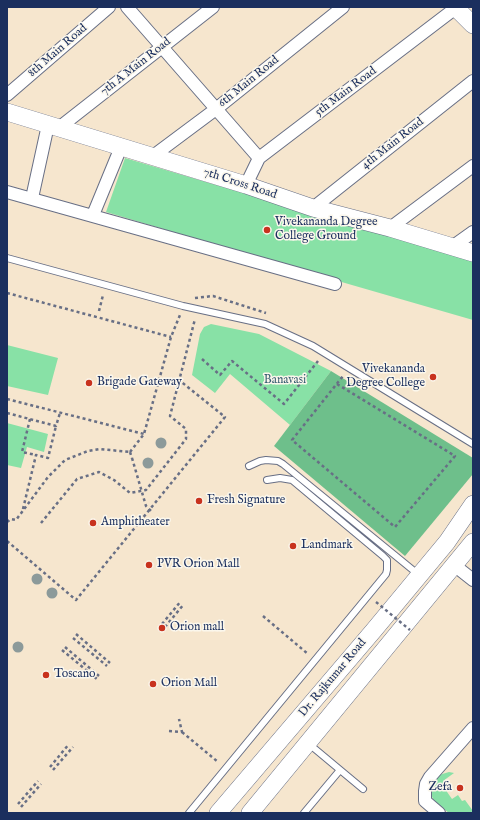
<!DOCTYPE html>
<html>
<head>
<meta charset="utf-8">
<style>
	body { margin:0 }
	#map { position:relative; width:480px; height:820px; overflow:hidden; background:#f6e6ce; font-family:"IM FELL English",serif }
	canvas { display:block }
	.frame { position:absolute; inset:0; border:8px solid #1b2f5e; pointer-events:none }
</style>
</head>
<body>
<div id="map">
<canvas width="480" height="820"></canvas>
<div class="frame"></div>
</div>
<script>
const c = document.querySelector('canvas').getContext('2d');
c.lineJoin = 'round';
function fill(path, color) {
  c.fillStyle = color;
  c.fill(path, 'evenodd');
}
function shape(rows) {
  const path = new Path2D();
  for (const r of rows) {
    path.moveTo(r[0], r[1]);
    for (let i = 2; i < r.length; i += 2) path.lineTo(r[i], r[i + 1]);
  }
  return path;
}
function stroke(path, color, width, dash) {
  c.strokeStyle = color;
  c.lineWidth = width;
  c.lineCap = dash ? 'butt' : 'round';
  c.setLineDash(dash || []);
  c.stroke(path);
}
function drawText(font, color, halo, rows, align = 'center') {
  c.font = font + ' "IM FELL English",serif';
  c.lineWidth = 3;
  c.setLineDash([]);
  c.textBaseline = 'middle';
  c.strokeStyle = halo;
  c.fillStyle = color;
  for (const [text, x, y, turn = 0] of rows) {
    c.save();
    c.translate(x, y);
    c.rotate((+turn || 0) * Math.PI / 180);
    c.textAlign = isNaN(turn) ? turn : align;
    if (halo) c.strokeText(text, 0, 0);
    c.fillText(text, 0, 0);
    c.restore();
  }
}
fill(shape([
	[125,158,473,261,473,320,345,283,106,212],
	[211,324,259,334,331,371,290,425,230,374,215,393,192,375,200,334,204,327],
	[7,345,58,358,48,395,7,386],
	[7,423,48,434,44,452,27,447,21,468,7,465],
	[449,772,454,773,443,781,448,787,445,789,452,799,458,795,462,801,465,800,473,811,473,813,449,813,436,803,433,799,431,794,432,783,439,775]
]), '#88e1a6');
fill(shape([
	[331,371,473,458,473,474,405,556,274,446]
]), '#6ebf8b');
const lane = shape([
	[7,258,183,306,265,324,313,346,473,444],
	[249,466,260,461,266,460,278,461,283,464,419,575],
	[309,744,363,789],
	[189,813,386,574,387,570,387,560,383,556,292,480,280,478,267,480],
	[304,813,340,770]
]);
const street = shape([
	[127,7,259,158],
	[7,95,109,7],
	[60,127,213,7],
	[153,156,216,109,343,7],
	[246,185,259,158,457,7],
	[7,192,335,284],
	[32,198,48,125],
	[313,208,473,81],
	[93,215,121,147],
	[390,228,473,166],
	[452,247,473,232],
	[454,565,473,580],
	[439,813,425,801,425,791,426,784,430,777,473,728]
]);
const secondary = shape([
	[455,7,473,25],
	[7,112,246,185,313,208,390,228,473,253],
	[218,813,374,630,447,542,473,504],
	[250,813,473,542]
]);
stroke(lane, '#686f85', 8);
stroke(street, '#686f85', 14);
stroke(secondary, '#686f85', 18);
stroke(shape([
	[7,293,171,337],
	[195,298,213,296,266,313],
	[99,311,103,295],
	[202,359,220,375,232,361,284,404,318,361],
	[337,384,455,456,395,527,292,440,343,376],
	[7,399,144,434],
	[7,413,56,426,60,413],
	[30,419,22,452,36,455],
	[130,452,144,434,171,337,180,315],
	[130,452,132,458],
	[23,509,36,455,48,458,56,426],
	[7,522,11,519,16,520,48,477,65,460,88,451,100,449,130,452],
	[41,523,77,479,99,472,114,480,130,493,146,490,186,439,186,429,170,416,195,319],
	[7,541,76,600,225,417,179,380],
	[263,616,308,654],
	[162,624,181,601],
	[165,627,184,604],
	[76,634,110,663],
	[73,638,107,666],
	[65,647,99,676],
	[62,650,97,679],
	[169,731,182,732,179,719],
	[182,732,218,762],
	[50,767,69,744],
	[53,770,73,747],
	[18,804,38,781],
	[21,807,41,784]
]), '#686f85', 2.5, [3, 3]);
stroke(lane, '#fff', 6);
stroke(street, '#fff', 12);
stroke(secondary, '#fff', 17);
stroke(shape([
	[132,458,146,506,153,513],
	[376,602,410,630]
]), '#686f85', 2.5, [3, 3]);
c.fillStyle = '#8c9a9a';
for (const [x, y] of [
	[161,443],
	[148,463],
	[37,579],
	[52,593],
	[18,647]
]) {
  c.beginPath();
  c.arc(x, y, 5.5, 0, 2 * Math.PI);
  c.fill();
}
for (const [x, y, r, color] of [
	[267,230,4,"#c8321e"],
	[433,377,4,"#c8321e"],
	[89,383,4,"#c8321e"],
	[199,501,4,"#c8321e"],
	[93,523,4,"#c8321e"],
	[293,546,4,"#c8321e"],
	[149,565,4,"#c8321e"],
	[162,628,4,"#c8321e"],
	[46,675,4,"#c8321e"],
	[153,684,4,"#c8321e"],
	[460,788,4,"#c8321e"]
]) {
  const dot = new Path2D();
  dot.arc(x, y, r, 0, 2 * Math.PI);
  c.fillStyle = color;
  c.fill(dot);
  stroke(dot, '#fbf7ec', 1.5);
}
drawText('12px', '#1b2f5e', '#fbf7ec', [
	["8th Main Road",58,51,-41],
	["7th A Main Road",136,67,-38],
	["6th Main Road",249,82,-39],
	["5th Main Road",346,92,-37],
	["4th Main Road",393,144,-38],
	["7th Cross Road",240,184,18],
	["Dr. Rajkumar Road",333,678,-50]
]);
drawText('12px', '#1b2f5e', '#fbf7ec', [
	["Vivekananda Degree",275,223],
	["College Ground",275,237],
	["Vivekananda",425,370,"right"],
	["Degree College",425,384,"right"],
	["Brigade Gateway",97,383],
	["Fresh Signature",207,501],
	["Amphitheater",101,523],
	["Landmark",301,546],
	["PVR Orion Mall",157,565],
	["Orion mall",170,628],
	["Toscano",54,675],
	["Orion Mall",161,684],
	["Zefa",452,788,"right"]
], 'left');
drawText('12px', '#365c70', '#fbf7ec', [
	["Banavasi",285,381]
]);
</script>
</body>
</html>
